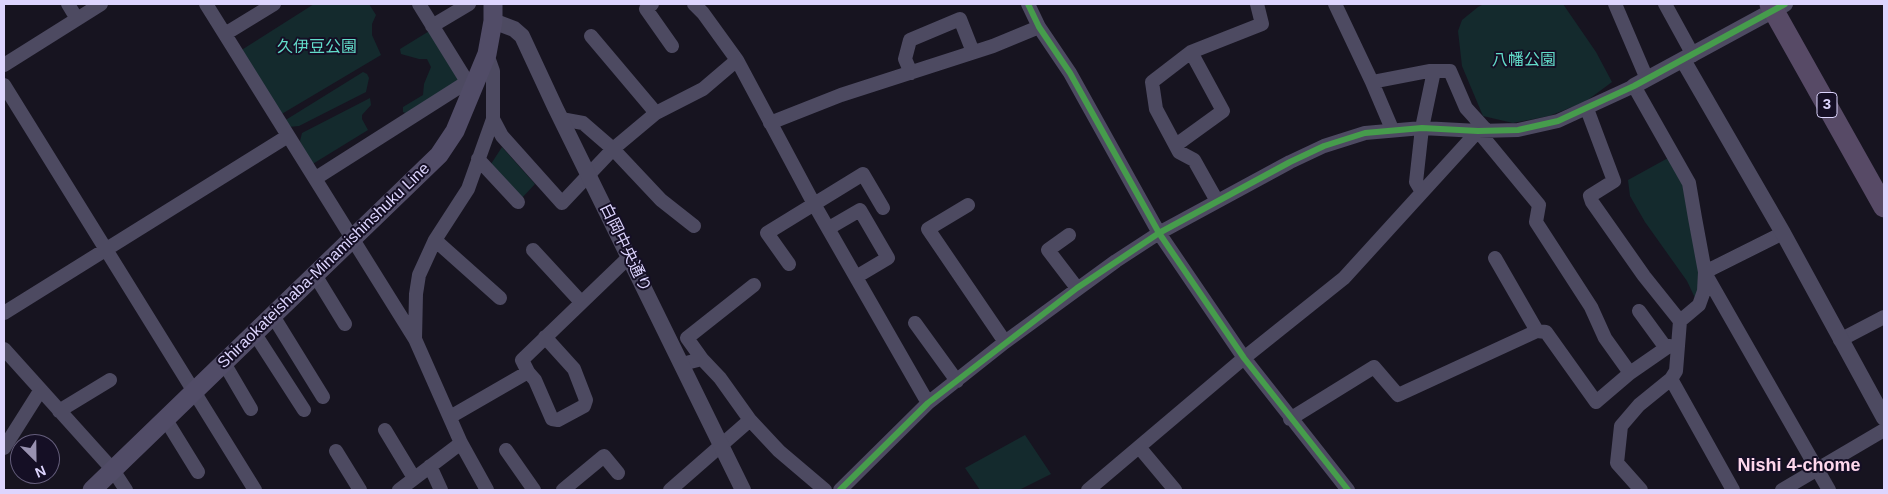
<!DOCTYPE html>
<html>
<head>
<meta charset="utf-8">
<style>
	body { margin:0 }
	#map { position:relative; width:1888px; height:494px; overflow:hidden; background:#171420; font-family:Helvetica,sans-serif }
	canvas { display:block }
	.frame { position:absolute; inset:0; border:5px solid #ddd5fe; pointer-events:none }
	.north { position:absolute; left:10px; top:434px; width:50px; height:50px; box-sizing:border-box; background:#150f25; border:1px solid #655e7c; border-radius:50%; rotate:157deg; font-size:14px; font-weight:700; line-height:20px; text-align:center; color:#ddd5fe }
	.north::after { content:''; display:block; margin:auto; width:18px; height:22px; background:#9891b0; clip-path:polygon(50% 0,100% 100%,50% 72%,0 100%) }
</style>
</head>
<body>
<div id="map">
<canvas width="1888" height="494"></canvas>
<div class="frame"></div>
<div class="north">N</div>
</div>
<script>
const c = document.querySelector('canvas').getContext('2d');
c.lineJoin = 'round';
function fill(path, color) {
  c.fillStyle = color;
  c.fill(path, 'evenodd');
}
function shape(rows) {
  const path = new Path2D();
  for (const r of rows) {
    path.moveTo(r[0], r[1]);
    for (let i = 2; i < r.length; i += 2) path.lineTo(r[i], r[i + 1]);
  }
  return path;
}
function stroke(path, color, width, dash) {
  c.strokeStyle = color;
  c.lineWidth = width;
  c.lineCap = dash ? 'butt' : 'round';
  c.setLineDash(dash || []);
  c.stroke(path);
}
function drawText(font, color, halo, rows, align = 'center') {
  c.font = font + ' Helvetica,"Noto Sans JP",sans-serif';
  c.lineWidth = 4;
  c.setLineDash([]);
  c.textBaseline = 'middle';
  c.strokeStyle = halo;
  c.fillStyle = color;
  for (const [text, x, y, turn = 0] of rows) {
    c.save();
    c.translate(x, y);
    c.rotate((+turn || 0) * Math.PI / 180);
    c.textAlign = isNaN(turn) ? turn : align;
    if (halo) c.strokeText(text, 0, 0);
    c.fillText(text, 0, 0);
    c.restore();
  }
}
fill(shape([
	[314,4,369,4,376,15,372,24,372,35,381,55,280,115,240,51],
	[1484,4,1563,4,1596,52,1612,82,1585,102,1549,116,1513,123,1483,116,1462,66,1458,31,1462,20,1478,7],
	[431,30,459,76,458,83,408,114,403,112,403,107,423,95,424,84,431,67,427,59,419,59,401,54,400,49],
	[363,72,367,74,369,78,366,92,299,126,288,127,284,121],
	[370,98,371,105,362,115,362,119,368,130,311,165,300,141,302,133],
	[502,147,535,184,521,199,491,164],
	[1668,158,1684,185,1702,289,1695,298,1687,281,1645,222,1630,196,1628,180],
	[1025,435,1051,474,1019,490,980,490,965,468]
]), '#142a2d');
stroke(shape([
	[68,4,77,19],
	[206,4,415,339,461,443,487,490],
	[419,4,471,88],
	[652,4,646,9,672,46],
	[694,4,703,13,737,60,814,204,928,403],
	[1028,4,1039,27,1070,73,1159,233,1244,358,1348,490],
	[1335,4,1372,82,1392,129],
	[1615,4,1647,79],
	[1665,4,1693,55],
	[432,26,469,4],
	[225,34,274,4],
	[591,36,656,113],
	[4,65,101,4],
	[911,73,905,59,910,40,960,19,973,52],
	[1372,82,1429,71,1450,71,1466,108,1486,130],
	[4,85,255,490],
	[1587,109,1614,181,1590,196,1592,202,1644,276,1680,321,1676,371,1671,379,1639,405,1621,426,1617,463,1641,490],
	[493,119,502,136,562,203,613,149,656,113,703,89,737,60],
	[561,119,583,123,613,149,661,200,694,226],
	[770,123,841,95,993,46,1039,27],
	[1478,131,1539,205,1536,222,1591,307,1605,338,1630,373],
	[1176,145,1223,111,1191,52],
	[478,159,518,202],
	[316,178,467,82],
	[1422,192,1416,182,1422,128,1434,71],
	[1217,201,1194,160,1179,152,1156,109,1152,82,1191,52,1262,24,1257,4],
	[968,205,928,229,1005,342],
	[829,228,860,210,888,258,856,277],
	[1069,235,1048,250,1077,288],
	[435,240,500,298],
	[533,250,581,302],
	[1495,258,1537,331],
	[789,264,767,233,863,174,883,208],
	[1705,272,1783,233],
	[1705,273,1829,490],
	[315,275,345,324],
	[1639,311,1666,348],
	[4,313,288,136],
	[273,316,323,397],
	[915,323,957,381],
	[255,334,304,410],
	[415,339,416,294,419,275,435,240,468,189,493,119,493,71,487,54],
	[1840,340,1884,317],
	[4,349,113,470,126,490],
	[702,359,687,338,754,285],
	[224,363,251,409],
	[682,364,702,359,720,378,750,420,779,451,825,490],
	[528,372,535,380,552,419,558,420,584,406,586,400,574,369,545,337],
	[1671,379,1733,490],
	[59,411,110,380],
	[450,417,528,372,522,360,629,257],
	[1290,419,1374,367,1398,395,1537,331,1546,332,1596,402,1630,373,1669,346],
	[166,420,198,472],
	[385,430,414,478],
	[1139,447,1175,490],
	[4,448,40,391],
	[506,450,534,490],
	[336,451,360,490],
	[430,466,441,490],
	[399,490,461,443],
	[563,490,604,456,618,473],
	[670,490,750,420],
	[840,490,928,403,1005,342,1116,261,1159,233,1290,162,1324,146,1365,133,1422,128,1478,131,1518,130,1558,121,1634,86,1689,183,1695,218,1705,272,1704,291,1699,305,1680,321],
	[1088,490,1244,358,1344,278,1478,131],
	[1782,490,1884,430]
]), '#4d4a61', 14);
stroke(shape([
	[493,21,514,29,522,36,555,107,743,490],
	[1683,60,1783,233,1884,418],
	[1634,86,1785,4]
]), '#4d4a61', 16);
stroke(shape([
	[92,490,439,155,455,131,487,54,493,21,493,4]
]), '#514c67', 19);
stroke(shape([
	[1770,4,1884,207]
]), '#574a66', 21);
stroke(shape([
	[1028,4,1039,27,1070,73,1159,233,1244,358,1348,490],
	[840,490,928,403,1077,288,1159,233,1290,162,1324,146,1365,133,1422,128,1478,131,1518,130,1558,121,1634,86,1785,4]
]), '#469c4c', 6);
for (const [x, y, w] of [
	[1827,105,20]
]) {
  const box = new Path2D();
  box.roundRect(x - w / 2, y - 12.5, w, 25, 4);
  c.fillStyle = '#150f25';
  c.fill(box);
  stroke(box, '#ddd5fe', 1);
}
drawText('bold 15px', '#ddd5fe', null, [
	["3",1827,105]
]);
drawText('16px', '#62dcc9', '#150f25', [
	["久伊豆公園",317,48],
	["八幡公園",1524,61]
]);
drawText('16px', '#ddd5fe', '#150f25', [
	["白岡中央通り",625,248,64],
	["Shiraokateishaba-Minamishinshuku Line",324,266,-44]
]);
drawText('bold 18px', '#fed7ec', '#150f25', [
	["Nishi 4-chome",1799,466]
]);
</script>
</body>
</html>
